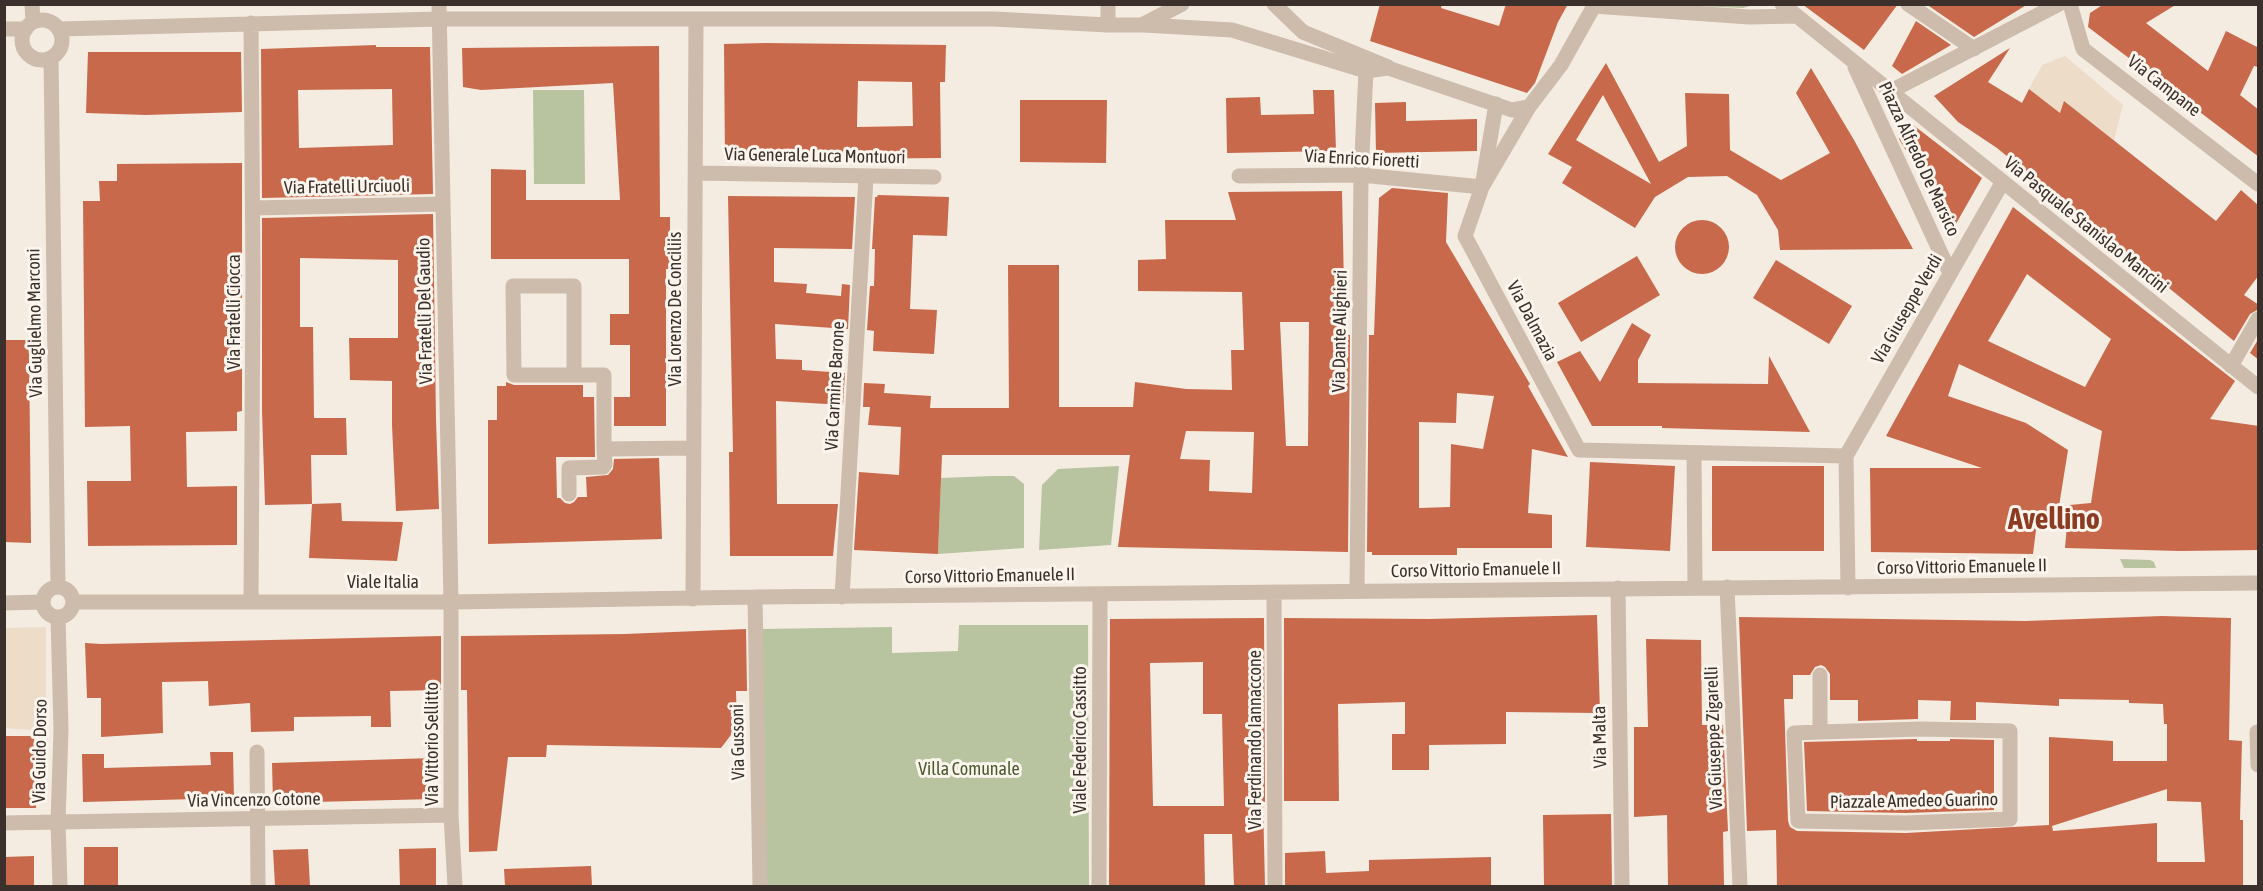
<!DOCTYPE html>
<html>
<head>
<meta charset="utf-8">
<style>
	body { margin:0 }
	#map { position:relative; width:2263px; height:891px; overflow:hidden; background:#f4ebe1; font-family:"Asap Condensed",sans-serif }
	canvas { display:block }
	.frame { position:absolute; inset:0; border:6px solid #3b302b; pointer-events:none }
</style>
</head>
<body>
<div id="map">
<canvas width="2263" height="891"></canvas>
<div class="frame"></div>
</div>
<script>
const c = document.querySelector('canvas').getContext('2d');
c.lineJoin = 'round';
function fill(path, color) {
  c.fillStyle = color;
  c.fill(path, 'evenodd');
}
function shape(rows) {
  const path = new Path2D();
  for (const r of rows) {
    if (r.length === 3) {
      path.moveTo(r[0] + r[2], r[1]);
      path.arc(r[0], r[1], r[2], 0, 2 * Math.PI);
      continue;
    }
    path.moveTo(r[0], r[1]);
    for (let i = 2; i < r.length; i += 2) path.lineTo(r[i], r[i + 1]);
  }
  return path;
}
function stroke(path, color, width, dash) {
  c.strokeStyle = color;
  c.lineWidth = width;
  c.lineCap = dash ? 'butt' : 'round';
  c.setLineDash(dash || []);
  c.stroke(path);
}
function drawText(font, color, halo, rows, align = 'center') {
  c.font = font + ' "Asap Condensed",sans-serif';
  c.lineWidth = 6;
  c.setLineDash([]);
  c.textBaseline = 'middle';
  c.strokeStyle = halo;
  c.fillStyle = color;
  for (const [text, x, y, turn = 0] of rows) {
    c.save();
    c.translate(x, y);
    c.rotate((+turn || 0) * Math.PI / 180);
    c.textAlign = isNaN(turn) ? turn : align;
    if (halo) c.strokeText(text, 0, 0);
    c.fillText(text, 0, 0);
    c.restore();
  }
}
fill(shape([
	[1678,5,1754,5,1743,8],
	[533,90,584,90,585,184,534,184],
	[1119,466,1111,545,1039,550,1042,485,1058,469],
	[992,476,1014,476,1024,484,1024,548,938,554,941,478],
	[2120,559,2150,560,2154,562,2156,568,2124,568],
	[959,625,1088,625,1089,886,766,886,761,629,892,627,892,653,958,651]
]), '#b8c4a0');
fill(shape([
	[2065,56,2123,105,2114,140,2064,102,2060,113,2029,89,2042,65],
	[46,627,46,731,5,728,5,628]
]), '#ecdcc8');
fill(shape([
	[1380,4,1442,4,1441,8,1499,26,1506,4,1568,4,1558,22,1535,83,1527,93,1370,41],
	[1802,4,1898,4,1864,50],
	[1926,4,2028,4,1974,37],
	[2104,4,2177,4,2146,23,2208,71,2226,31,2259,48,2259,67,2254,66,2240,95,2259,110,2259,157,2088,27,2090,13],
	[1916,21,1951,45,1902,74,1892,66],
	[765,43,946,45,945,82,940,82,941,158,725,160,724,44],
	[858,81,912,82,913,126,857,127],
	[376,45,376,47,430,47,433,194,262,198,261,49],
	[392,89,393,145,299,148,298,90],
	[659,46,660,217,670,217,670,269,666,269,666,426,614,426,614,397,630,397,630,345,610,345,610,314,629,314,629,259,491,259,491,169,526,170,526,200,620,200,613,83,481,90,463,87,462,48],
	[2010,48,1988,82,2022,103,2029,89,2060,113,2064,101,2216,221,2241,190,2258,205,2259,275,2244,295,2259,305,2259,309,2250,314,2234,341,1997,148,1958,122,1934,96],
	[88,52,241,52,242,112,146,115,86,113],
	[1606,63,1659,162,1687,146,1685,93,1729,94,1730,150,1781,180,1830,153,1796,93,1811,68,1854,140,1913,249,1780,250,1778,230,1757,195,1727,176,1688,177,1655,197,1635,228,1562,183,1572,167,1548,154],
	[1603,95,1651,184,1576,140],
	[1313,90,1334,90,1336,151,1227,153,1226,98,1260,97,1261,115,1314,114],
	[1020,100,1107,100,1106,163,1020,162],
	[1406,102,1406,121,1477,119,1477,151,1376,153,1375,103],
	[1908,121,1982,178,1953,229,1899,139],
	[242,163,242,411,237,412,237,431,186,432,187,487,237,486,237,545,88,546,87,481,131,481,130,426,85,427,83,201,100,201,99,181,117,181,117,164],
	[1392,188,1448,193,1446,242,1530,384,1528,386,1568,457,1532,449,1528,513,1552,515,1552,548,1457,548,1457,555,1372,555,1372,552,1367,552,1369,335,1374,335,1379,198],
	[1457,393,1494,396,1483,449,1451,444,1450,507,1419,508,1419,422,1456,423],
	[1342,191,1345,335,1350,335,1348,552,1118,547,1130,455,942,455,938,554,854,550,859,472,899,475,901,427,868,425,870,407,863,407,864,383,885,384,884,393,931,396,930,408,1009,408,1008,265,1059,265,1059,407,1133,407,1135,382,1186,389,1232,390,1231,350,1244,350,1242,292,1138,291,1138,260,1166,259,1165,220,1236,220,1228,192],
	[1280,322,1309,322,1308,446,1286,446],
	[1186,431,1254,432,1252,493,1209,491,1210,460,1180,459],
	[878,195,949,197,947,236,913,235,910,309,937,310,934,354,873,351,874,331,867,330,870,286,874,286,875,249,872,249,875,197,877,197],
	[728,196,855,197,852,249,774,248,774,282,807,284,806,293,841,296,842,284,850,285,848,329,775,324,776,359,802,360,802,370,845,373,843,405,776,401,777,504,838,504,833,556,730,556,729,452,733,452],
	[2013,207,2235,381,2210,419,2259,426,2259,550,2180,551,2065,548,2067,525,2037,522,2033,554,1871,552,1870,468,1982,468,1886,436],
	[2027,274,2111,339,2085,387,1988,341],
	[1959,364,2102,431,2091,503,2059,506,2068,450,2026,423,1948,396],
	[433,214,436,420,439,509,396,511,392,425,392,381,350,380,349,338,398,338,398,260,300,258,300,327,313,327,314,418,346,418,347,455,311,455,312,504,265,505,262,411,262,218],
	[1702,247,27],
	[1637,256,1660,295,1581,342,1558,303],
	[1776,260,1852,306,1829,344,1753,298],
	[1632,323,1651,335,1638,360,1638,383,1768,384,1769,356,1810,432,1662,428,1662,426,1592,426,1557,362,1580,351,1600,382],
	[2259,338,2259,360,2250,353],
	[4,340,29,340,31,543,4,542],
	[506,382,514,385,583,385,583,397,594,397,595,457,556,457,557,498,560,498,565,503,570,504,574,502,578,497,587,497,586,477,608,475,613,469,614,459,659,458,662,539,488,544,488,420,497,420,497,386,506,386],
	[1590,462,1675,466,1670,551,1586,547],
	[1712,466,1824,466,1824,551,1712,551],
	[341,503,342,521,403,522,397,561,309,558,312,504],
	[1597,615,1600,713,1506,712,1506,744,1429,745,1429,770,1392,770,1392,734,1405,734,1405,702,1338,704,1339,801,1284,801,1284,618,1429,619],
	[2162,616,2231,618,2229,740,2242,741,2240,820,2243,820,2243,886,1777,886,1776,830,1747,831,1739,617,2025,621],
	[1821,665,1825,667,1830,674,1830,700,1858,700,1858,721,1918,719,1918,700,1951,701,1950,720,1976,720,1976,702,2059,706,2059,699,2129,700,2129,703,2163,704,2164,724,2167,724,2167,761,2113,761,2113,741,2049,737,2049,825,1906,833,1797,831,1790,827,1788,821,1784,699,1793,699,1793,675,1810,675,1815,667],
	[2167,789,2167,801,2201,802,2205,862,2157,862,2157,823,2053,831,2052,826],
	[1264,618,1265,802,1263,802,1265,886,1234,886,1232,834,1204,834,1205,886,1109,886,1110,619],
	[1203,662,1203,714,1222,714,1224,806,1153,806,1150,663],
	[746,629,747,691,736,691,737,727,721,748,547,745,546,757,508,757,497,851,469,852,467,690,461,690,461,636,625,634],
	[441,636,441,690,390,691,391,727,371,727,371,716,294,717,294,731,251,732,250,703,209,706,208,681,162,682,163,733,101,737,101,698,87,698,85,643,101,644],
	[1646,639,1701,640,1702,725,1723,725,1728,831,1723,832,1724,886,1668,886,1667,815,1634,817,1634,727,1648,727],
	[4,736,34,736,36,808,4,808],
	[1917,739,1917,741,1950,741,1950,739,1994,740,1994,810,1906,813,1807,811,1804,742],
	[210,752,233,752,234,798,83,802,82,754,104,754,104,768,211,765],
	[433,758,434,799,273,803,272,763],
	[1611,814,1612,886,1544,886,1543,815],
	[84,847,118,847,118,886,84,886],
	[436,848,436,886,400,886,399,849],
	[308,849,310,886,275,886,273,850],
	[1325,851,1326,873,1369,871,1369,860,1491,857,1491,886,1285,886,1285,853],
	[34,856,34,886,4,886,4,857],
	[591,866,592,886,505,886,504,869]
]), '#c8694b');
stroke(shape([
	[32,4,33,22],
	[439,4,451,602,451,815,455,886],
	[1108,4,1108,25],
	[1274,4,1303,32,1388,67],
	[1782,4,2258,387],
	[1908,4,1974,49],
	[2070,4,2083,49,2258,184],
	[1797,16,1749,17,1594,6,1561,65,1529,107,1482,187,1465,236,1579,450,1846,456],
	[42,40,20],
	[251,23,253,275,251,602],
	[1144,25,1232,30,1366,71,1388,68,1512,110,1529,107],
	[4,29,26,29],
	[59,29,439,19,994,19,1108,25,1142,25,1182,4],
	[51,58,58,586],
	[1855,67,1950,273],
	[1889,92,2059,4],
	[696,173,934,177],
	[1239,176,1361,175,1482,187,1496,104],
	[253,208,442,204],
	[2231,366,2258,319],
	[574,375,574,286,513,286,514,375,604,375,604,449,694,448],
	[1694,453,1695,587],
	[1846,456,2002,183],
	[1846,456,1848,588],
	[569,494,569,468,603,467,605,464,604,449],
	[1727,587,1740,886],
	[58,602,15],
	[1618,588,1622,886],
	[1357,591,1361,175,1366,71],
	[1274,592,1275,886],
	[755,597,760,886],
	[842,597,866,177],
	[693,599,696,20],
	[73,602,451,602,755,597,2258,583],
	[4,603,43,602],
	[58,617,61,730,58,822,60,886],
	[1820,732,1794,733,1798,821,1906,823,2010,819,2010,731,1921,729,1820,732,1820,675],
	[2257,732,2258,765],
	[257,752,258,886],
	[4,823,451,815],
	[1099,886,1100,594]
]), '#cdbbac', 15);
drawText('18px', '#3b302b', '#fbf5ee', [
	["Via Campane",2164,86,38],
	["Via Generale Luca Montuori",815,156,1],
	["Via Enrico Fioretti",1362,159,3],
	["Piazza Alfredo De Marsico",1919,159,65],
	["Via Fratelli Urciuoli",347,187,-1],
	["Via Pasquale Stanislao Mancini",2086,225,39],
	["Via Lorenzo De Conciliis",675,309,-90],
	["Via Giuseppe Verdi",1907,309,-60],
	["Via Fratelli Del Gaudio",425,311,-91],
	["Via Fratelli Ciocca",234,312,-90],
	["Via Dalmazia",1532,321,62],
	["Via Guglielmo Marconi",35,323,-91],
	["Via Dante Alighieri",1340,331,-89],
	["Via Carmine Barone",835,386,-87],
	["Corso Vittorio Emanuele II",1962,567,-1],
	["Corso Vittorio Emanuele II",1476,570,-1],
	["Corso Vittorio Emanuele II",990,576,-1],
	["Viale Italia",383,582],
	["Via Malta",1600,737,-91],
	["Via Giuseppe Zigarelli",1714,738,-92],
	["Viale Federico Cassitto",1080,740,-90],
	["Via Ferdinando Iannaccone",1255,740,-90],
	["Via Gussoni",738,742,-91],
	["Via Vittorio Sellitto",432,744,-90],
	["Via Guido Dorso",40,751,-89],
	["Via Vincenzo Cotone",254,800,-1],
	["Piazzale Amedeo Guarino",1914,801,-1]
]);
drawText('18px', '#4a5a2e', '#fbf5ee', [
	["Villa Comunale",969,769]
]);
drawText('bold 30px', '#8c3b22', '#fbf5ee', [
	["Avellino",2054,520]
]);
</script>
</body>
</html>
